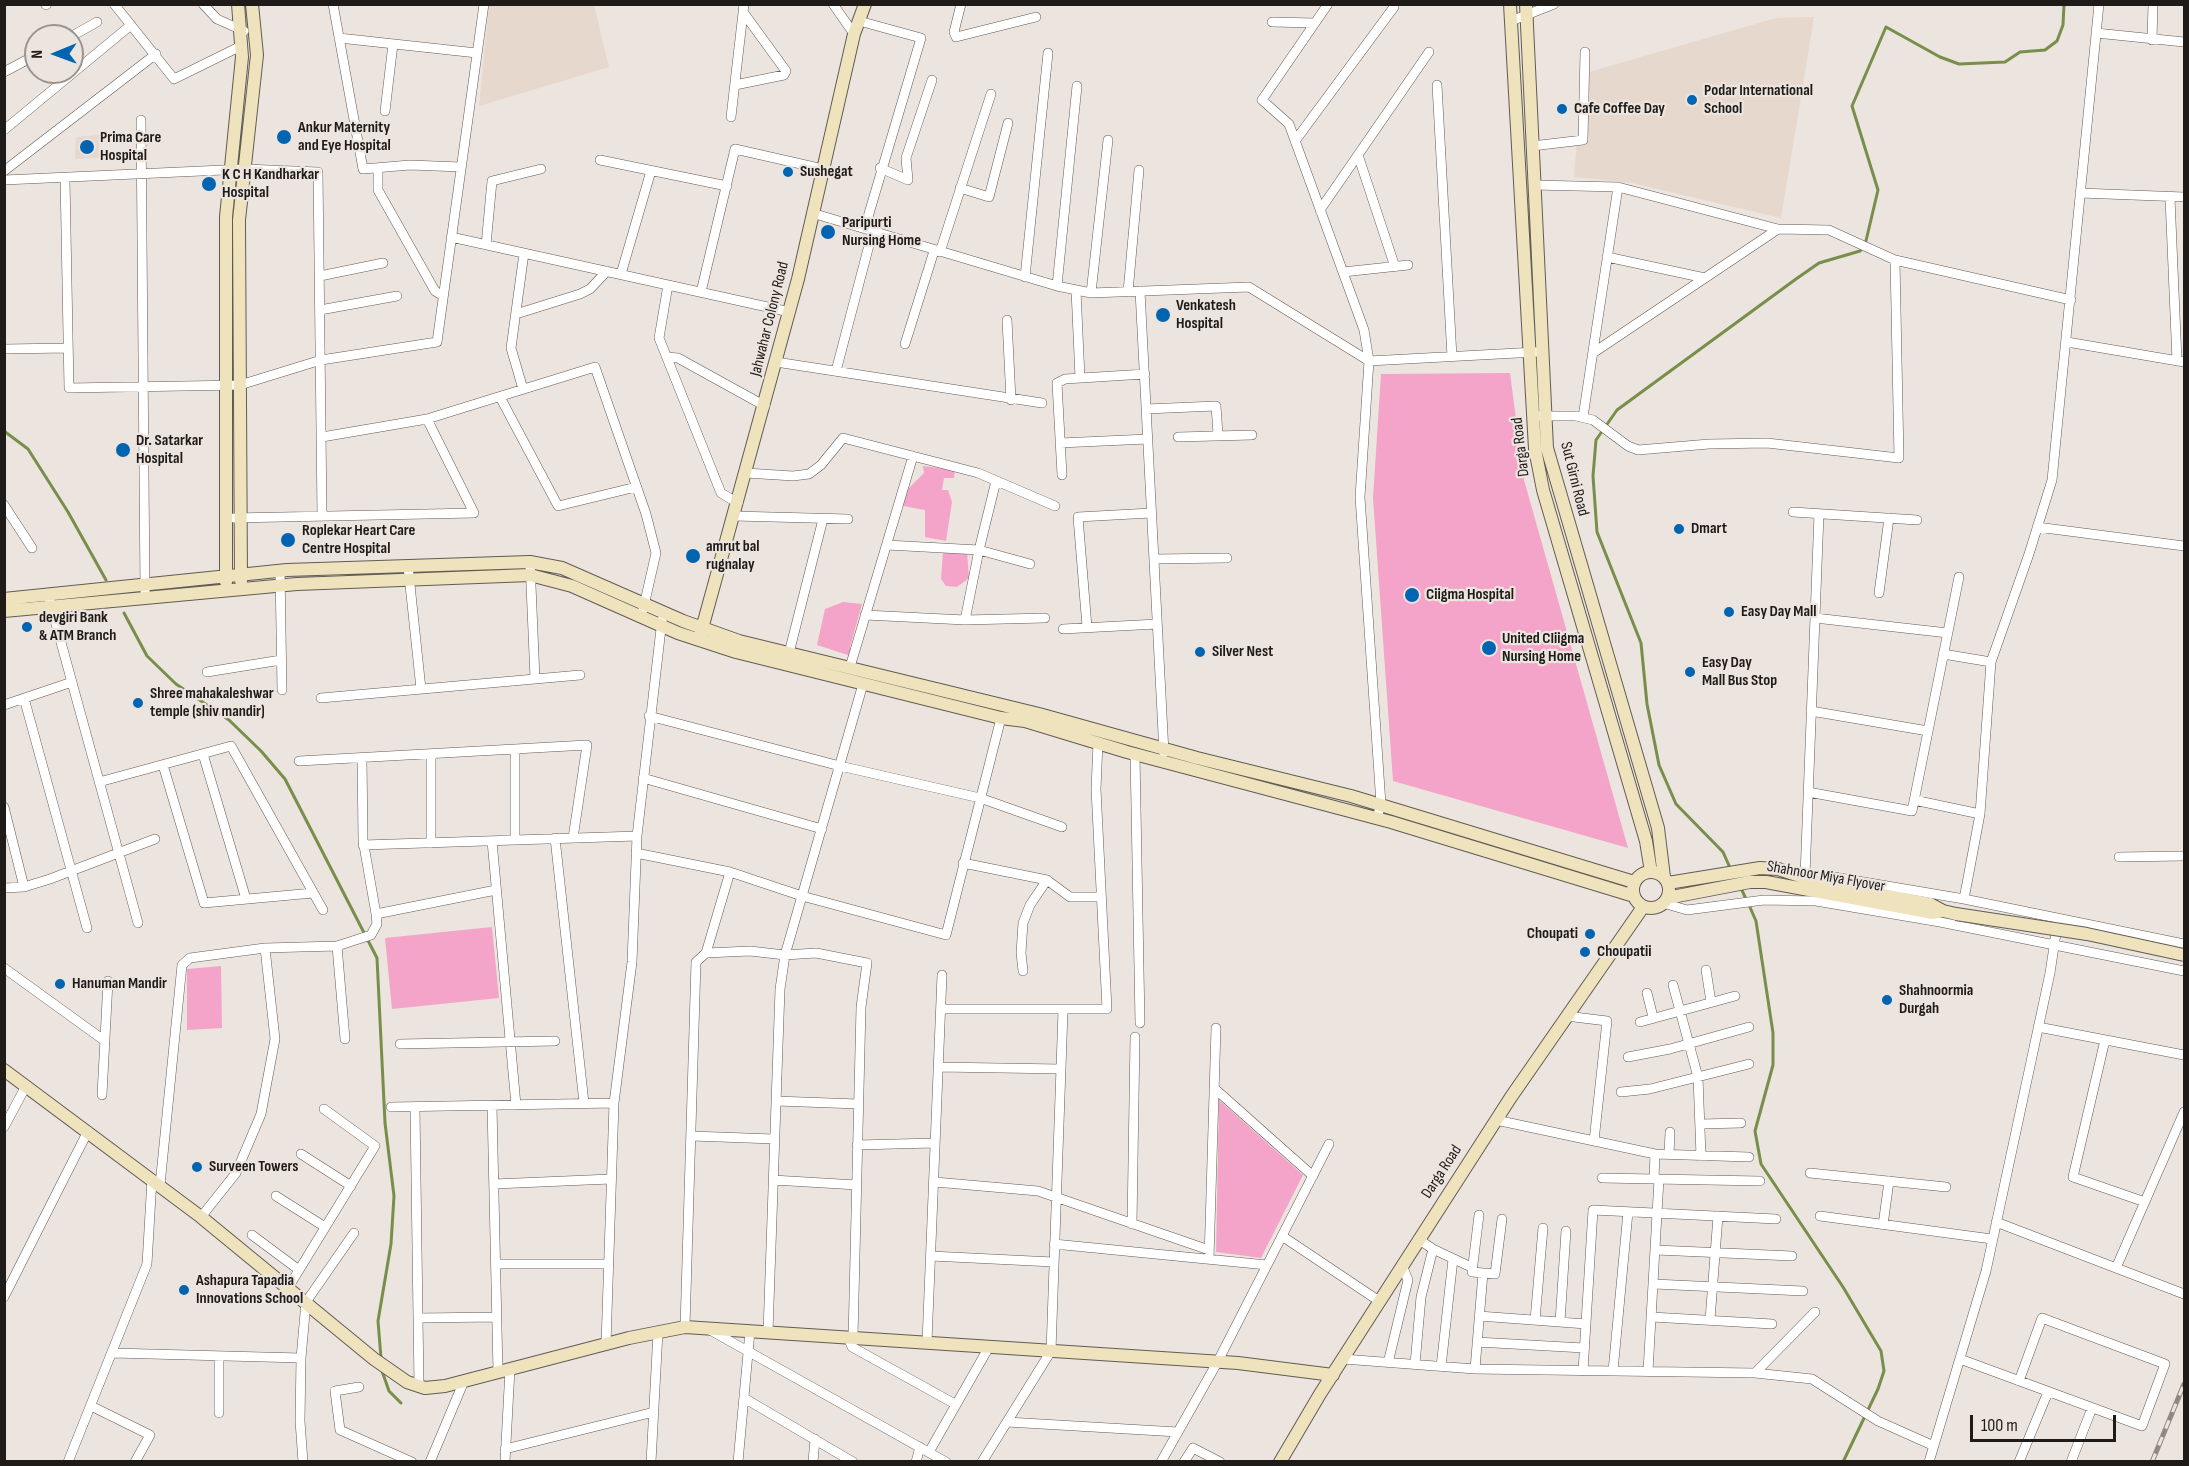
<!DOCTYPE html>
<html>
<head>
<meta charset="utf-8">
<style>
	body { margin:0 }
	#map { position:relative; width:2189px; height:1466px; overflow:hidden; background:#ece4de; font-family:"Sofia Sans Condensed",sans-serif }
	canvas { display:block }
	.frame { position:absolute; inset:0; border:6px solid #1e1b19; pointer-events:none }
	.north { position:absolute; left:24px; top:24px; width:60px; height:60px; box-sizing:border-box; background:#ece4de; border:2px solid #9a948f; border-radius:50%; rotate:269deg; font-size:16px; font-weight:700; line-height:24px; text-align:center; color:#1e1b19 }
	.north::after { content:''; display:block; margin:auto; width:21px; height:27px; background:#0064b1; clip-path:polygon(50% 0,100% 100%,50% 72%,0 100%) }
	.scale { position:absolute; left:1970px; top:1415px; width:146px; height:27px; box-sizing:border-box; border:3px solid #1e1b19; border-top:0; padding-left:8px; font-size:18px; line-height:21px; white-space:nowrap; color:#1e1b19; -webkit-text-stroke:4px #ece4de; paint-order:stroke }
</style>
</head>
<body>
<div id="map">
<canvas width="2189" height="1466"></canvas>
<div class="frame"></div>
<div class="north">N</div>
<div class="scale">100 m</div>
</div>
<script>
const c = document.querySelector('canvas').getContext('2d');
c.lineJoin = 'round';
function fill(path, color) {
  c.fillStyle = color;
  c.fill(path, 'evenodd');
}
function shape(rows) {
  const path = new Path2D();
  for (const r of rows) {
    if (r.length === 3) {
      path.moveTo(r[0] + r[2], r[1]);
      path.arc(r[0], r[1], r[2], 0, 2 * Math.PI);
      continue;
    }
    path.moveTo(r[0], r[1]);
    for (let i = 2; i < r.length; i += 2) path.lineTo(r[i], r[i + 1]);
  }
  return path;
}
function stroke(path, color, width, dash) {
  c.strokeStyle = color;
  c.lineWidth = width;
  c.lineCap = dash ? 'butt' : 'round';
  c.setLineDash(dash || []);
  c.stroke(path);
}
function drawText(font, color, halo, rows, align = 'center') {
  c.font = font + ' "Sofia Sans Condensed",sans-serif';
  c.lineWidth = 4.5;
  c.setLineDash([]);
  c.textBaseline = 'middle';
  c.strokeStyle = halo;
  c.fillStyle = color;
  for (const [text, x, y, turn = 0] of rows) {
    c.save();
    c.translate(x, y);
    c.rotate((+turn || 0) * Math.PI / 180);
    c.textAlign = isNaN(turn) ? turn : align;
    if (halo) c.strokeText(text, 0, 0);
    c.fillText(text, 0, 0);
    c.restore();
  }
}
fill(shape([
	[489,5,594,5,609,67,479,106],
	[1814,17,1781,218,1632,183,1574,177,1578,128,1589,72,1776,18],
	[99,135,99,158,75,159,76,137]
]), '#e7d8cd');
fill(shape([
	[1510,373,1524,480,1628,848,1393,781,1373,498,1381,374],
	[923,466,955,470,954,478,944,478,942,490,948,490,952,502,946,541,925,537,925,510,903,506,905,492,924,473],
	[943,552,967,552,969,578,957,587,946,586,941,579],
	[843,602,862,604,850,647,851,656,817,645,825,609],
	[492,927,499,998,392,1009,385,938],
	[221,966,222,1028,187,1030,187,969],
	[1219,1100,1303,1175,1261,1258,1216,1252]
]), '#f4a4c8');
stroke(shape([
	[4,431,28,449,68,512,106,580],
	[124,613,147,656,176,684,229,720,261,751,285,779,377,958,385,1123,394,1196,391,1244,378,1321,381,1358],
	[1731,870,1723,852,1676,804,1659,765,1647,704,1641,643,1597,532,1593,476,1596,440,1617,410,1796,279,1819,263,1860,251,1865,245,1878,190,1852,106,1886,27,1940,57,1959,64,2005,62,2020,52,2045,50,2057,41,2063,25,2064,4],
	[1740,886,1746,899],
	[1749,905,1756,921,1773,1033,1773,1065,1755,1131,1761,1164,1843,1287,1881,1351,1884,1371,1878,1389,1843,1462],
	[382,1371,389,1391,401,1403]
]), '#788e4b', 3);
const street = shape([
	[114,4,174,79,241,46],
	[203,4,217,19,244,31],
	[333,4,363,169,410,165,461,167],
	[833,4,854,34],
	[961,4,954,32,956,37,1036,17],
	[1328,4,1262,100,1289,124,1364,330,1369,361,1360,497,1381,804,1377,818],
	[46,5,47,4],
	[859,21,921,38,865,227],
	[1511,21,1554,4],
	[1272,22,1315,23],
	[2096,33,2184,42],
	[72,36,97,22],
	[339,38,477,53],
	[2152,40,2153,4],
	[4,72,36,55],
	[735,85,784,75,786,71,743,12],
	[1437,85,1452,357],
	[385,111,393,44],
	[731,117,744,4],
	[141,120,145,591],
	[4,130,131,25],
	[1295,141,1394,7],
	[1532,146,1583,140,1585,52],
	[1358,155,1395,267],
	[600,160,727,186],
	[378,168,378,190,435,291,443,296],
	[880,168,908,180,906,158,932,80],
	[4,171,156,54],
	[65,178,69,388,240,385,321,360,437,342,484,4],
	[4,180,245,169,318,172,322,516],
	[1534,185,1618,187,1778,229,1829,230,1895,260,2071,300],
	[960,188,989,197,1008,123],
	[2080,193,2184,197],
	[2170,198,2177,361],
	[1320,210,1429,52],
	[812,213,1057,286,1091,293,1249,287,1369,361,1536,352],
	[451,237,790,312],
	[486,245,492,181,541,169],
	[940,252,991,94],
	[1607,257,1705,278],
	[1343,272,1408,265],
	[621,274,651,171],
	[320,276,383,263],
	[1025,277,1048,53],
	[668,285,659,338,721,493,738,503],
	[1057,286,1077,86],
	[1076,290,1080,378],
	[1140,291,1164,753],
	[701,292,735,149,823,169],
	[1128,292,1139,170],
	[1091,293,1108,140],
	[320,310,397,296],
	[516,314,580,294,590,289,607,271],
	[1007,320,1011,400],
	[2067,342,2184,362],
	[905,344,934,251],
	[4,349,68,348],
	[1593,353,1778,229],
	[667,357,678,358,765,406],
	[776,362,1042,403],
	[836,371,873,230],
	[523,389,511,348,524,253],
	[500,397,558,506,636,487],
	[1146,409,1216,406,1218,434],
	[1533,416,1576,416,1593,420,1628,446,1638,450,1709,444,1767,443,1899,458,1895,260],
	[1583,417,1618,187],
	[322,437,427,419,595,367,646,514,656,553,643,610],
	[1178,437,1252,435],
	[1060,443,1148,439],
	[746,473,793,476,809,474,821,465,843,438,978,473,1055,506],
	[1062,475,1057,383,1065,379,1145,374],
	[4,505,32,548],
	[1793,512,1917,520],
	[734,516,848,519],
	[234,518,474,513,427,419],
	[2037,527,2184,546],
	[887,545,979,550,1030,564],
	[1155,559,1227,558],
	[530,562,535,679],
	[408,566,421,689],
	[280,571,282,690],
	[1879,593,1889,518],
	[48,595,138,923],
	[865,615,965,620,1045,618],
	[1815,618,1948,633],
	[965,620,979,550,996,481],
	[1087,627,1078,517,1151,513],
	[1063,629,1157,624],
	[789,653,823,519],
	[1943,654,1991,662],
	[850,667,913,456],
	[207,672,281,660],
	[24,698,87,928],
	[321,698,580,675],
	[4,705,72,682],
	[1811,711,1928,731],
	[649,716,840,766,980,798,1062,827],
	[515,749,515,840],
	[203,754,246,899],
	[1135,754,1140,1023],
	[362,758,363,840,376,914,496,890],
	[299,761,587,745,573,838],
	[163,765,204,903,313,893],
	[643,778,822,829],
	[99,782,231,746,323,910],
	[1808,792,1912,811,1959,577],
	[1914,800,1980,814],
	[4,807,24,887],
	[555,838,584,1103],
	[492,841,516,1105],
	[431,843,431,754],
	[363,845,637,836],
	[636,853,730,872,802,896,946,935,1001,718],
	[2119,857,2184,856],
	[963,863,1047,880,1070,897,1101,897],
	[1805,876,1819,514],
	[1814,880,1828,876,1964,899,2184,944],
	[4,888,24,887,50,879,155,839],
	[1964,899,1980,814,1991,662,2029,554,2052,480,2099,4],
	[1663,903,1687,910,1764,900,1816,901,1940,922,2184,971],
	[337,946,371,935,377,924,376,914],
	[706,953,730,872],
	[4,968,105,1041],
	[1706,970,1711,1002],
	[1023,971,1021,953,1023,923,1030,905,1047,880],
	[1673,985,1698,1077,1701,1156],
	[1647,993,1653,1017],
	[941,1009,1107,1009,1096,789,1098,743],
	[1566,1016,1607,1021,1594,1141],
	[1640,1022,1735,996],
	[2038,1027,2184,1055],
	[2105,1040,2073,1177,2145,1202],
	[400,1044,555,1041],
	[1628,1057,1670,1049,1749,1027],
	[939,1067,1061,1069],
	[1214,1088,1313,1176],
	[1621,1092,1650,1089,1749,1064],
	[102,1095,108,981],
	[776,1101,858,1104],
	[492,1106,498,1372],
	[391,1107,614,1103],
	[415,1108,419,1386],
	[1496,1120,1655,1154],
	[1701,1124,1741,1123],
	[4,1127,26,1086],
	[692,1136,774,1139],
	[857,1145,934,1143],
	[301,1154,351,1186],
	[1669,1154,1670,1132],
	[1810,1173,1946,1187],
	[1602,1178,1760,1181],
	[1654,1179,1655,1154,1749,1157],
	[773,1180,857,1185],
	[935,1182,1038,1191,1209,1250],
	[494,1184,611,1179],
	[160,1185,182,965,190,958,265,948,337,946,345,1039],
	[276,1196,325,1227],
	[1479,1215,1472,1272,1495,1274,1502,1219],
	[1820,1216,1992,1239],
	[201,1217,236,1173,261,1114,275,1039,265,948],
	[1996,1222,2184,1294],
	[1132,1224,1135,1037],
	[1883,1225,1889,1181],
	[252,1235,299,1270],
	[1282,1236,1379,1301],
	[1418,1239,1433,1249,1471,1267],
	[1054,1244,1267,1265],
	[1656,1250,1792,1256],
	[931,1256,1053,1262],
	[1209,1259,1216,1028],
	[496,1264,608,1264],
	[2116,1268,2184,1112],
	[1654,1284,1803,1291],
	[288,1288,375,1146,324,1109],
	[4,1297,88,1131],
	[1479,1316,1586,1324],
	[1652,1317,1772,1324],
	[418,1318,497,1317],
	[1535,1320,1543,1228],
	[1710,1320,1718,1216],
	[1560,1322,1566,1231],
	[685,1327,696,962,706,953,750,951,785,955,816,953,867,963,861,1007,853,1338],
	[710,1330,946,1462],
	[768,1332,780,989,785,955,863,684],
	[848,1337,852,1347,955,1404],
	[927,1342,942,975],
	[1477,1342,1584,1348],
	[606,1344,614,1103,632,962,637,836,662,620],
	[113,1353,301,1358],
	[219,1356,219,1413],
	[1343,1359,1475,1369,1755,1373,1812,1379,1878,1421,1934,1446],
	[1960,1359,2142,1426,2165,1364,2042,1318,2019,1381],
	[1388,1363,1408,1280,1402,1265],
	[1415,1364,1421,1297,1433,1249],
	[1441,1367,1453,1259],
	[1475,1369,1483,1273],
	[1583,1371,1593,1210,1776,1219],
	[1613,1371,1628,1212],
	[1648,1371,1659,1179],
	[1755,1373,1815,1312],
	[359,1387,335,1391,340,1430,412,1462],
	[744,1398,853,1462],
	[91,1406,150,1435,135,1462],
	[1007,1422,1178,1432],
	[505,1449,654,1412],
	[929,1452,989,1347],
	[68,1462,147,1264,152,1179],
	[303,1462,300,1421,301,1358,306,1302,354,1233],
	[430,1462,464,1381],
	[505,1462,510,1369],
	[651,1462,658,1332],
	[738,1462,750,1331],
	[813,1462,815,1439],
	[916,1462,920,1447],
	[982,1462,1051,1351,1063,1011],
	[1161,1462,1218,1361,1329,1144],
	[1184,1462,1193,1448,1220,1462],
	[1929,1462,1986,1271,2050,973,2058,920],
	[2019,1462,2048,1392],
	[2071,1462,2092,1408]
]);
const secondary = shape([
	[1510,4,1535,449,1543,490,1646,841,1651,872],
	[1526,4,1547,448,1658,828,1664,877],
	[241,581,239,220,257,55,252,4],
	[226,582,226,217,242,57,238,4],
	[4,599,287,570,530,562,562,568,683,621,739,641,1039,714,1197,758,1351,796,1634,882],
	[4,611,297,584,530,575,572,586,678,633,736,652,1001,718,1025,721,1127,752,1391,822,1634,896],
	[700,636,798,279,854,34,865,4],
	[1651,890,18],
	[1668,883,1760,868,1778,869,1828,885,1930,904,1943,911,1956,914],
	[1667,898,1750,882,1766,882,1933,913,1942,911],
	[4,1070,201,1217,374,1359,407,1382,425,1388,445,1386,629,1338,685,1327,1238,1363,1333,1375],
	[1280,1462,1320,1394,1511,1097,1643,907]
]);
stroke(street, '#625b55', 10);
stroke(secondary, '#625b55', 14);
stroke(street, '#fff', 9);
stroke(secondary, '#eee3bd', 12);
const rail = shape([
	[2152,1462,2184,1384]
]);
stroke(rail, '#8f8985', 5);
stroke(rail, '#ece4de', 3, [9]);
const secondaryBridge = shape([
	[1956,914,2087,934,2184,955]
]);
stroke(secondaryBridge, '#625b55', 14, []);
stroke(secondaryBridge, '#eee3bd', 12);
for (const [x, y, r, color] of [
	[1692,100,6,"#0064b1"],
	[1562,109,6,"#0064b1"],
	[284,137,8,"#0064b1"],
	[87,147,8,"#0064b1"],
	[788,172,6,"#0064b1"],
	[209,184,8,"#0064b1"],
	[828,232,8,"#0064b1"],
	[1163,315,8,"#0064b1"],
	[123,450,8,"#0064b1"],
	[1679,529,6,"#0064b1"],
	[288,540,8,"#0064b1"],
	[693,556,8,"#0064b1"],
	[1412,595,8,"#0064b1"],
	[1729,612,6,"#0064b1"],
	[27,627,6,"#0064b1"],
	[1489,648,8,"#0064b1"],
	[1200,652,6,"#0064b1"],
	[1690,672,6,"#0064b1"],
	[138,703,6,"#0064b1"],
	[1590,934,6,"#0064b1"],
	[1585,952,6,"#0064b1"],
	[60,984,6,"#0064b1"],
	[1887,1000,6,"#0064b1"],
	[197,1167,6,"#0064b1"],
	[184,1290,6,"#0064b1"]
]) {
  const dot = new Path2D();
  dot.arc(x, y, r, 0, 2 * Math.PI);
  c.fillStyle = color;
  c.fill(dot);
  stroke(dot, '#ece4de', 2);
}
drawText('bold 16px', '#1e1b19', '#ece4de', [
	["Podar International",1704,91],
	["School",1704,109],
	["Cafe Coffee Day",1574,109],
	["Ankur Maternity",298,128],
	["and Eye Hospital",298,146],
	["Prima Care",100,138],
	["Hospital",100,156],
	["Sushegat",800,172],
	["K C H Kandharkar",222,175],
	["Hospital",222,193],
	["Paripurti",842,223],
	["Nursing Home",842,241],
	["Venkatesh",1176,306],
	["Hospital",1176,324],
	["Dr. Satarkar",136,441],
	["Hospital",136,459],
	["Dmart",1691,529],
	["Roplekar Heart Care",302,531],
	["Centre Hospital",302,549],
	["amrut bal",706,547],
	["rugnalay",706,565],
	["Ciigma Hospital",1426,595],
	["Easy Day Mall",1741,612],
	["devgiri Bank",39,618],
	["& ATM Branch",39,636],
	["United CIiigma",1502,639],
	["Nursing Home",1502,657],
	["Silver Nest",1212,652],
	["Easy Day",1702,663],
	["Mall Bus Stop",1702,681],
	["Shree mahakaleshwar",150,694],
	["temple (shiv mandir)",150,712],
	["Choupati",1578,934,"right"],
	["Choupatii",1597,952],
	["Hanuman Mandir",72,984],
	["Shahnoormia",1899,991],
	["Durgah",1899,1009],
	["Surveen Towers",209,1167],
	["Ashapura Tapadia",196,1281],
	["Innovations School",196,1299]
], 'left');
drawText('16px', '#1e1b19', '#ece4de', [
	["Jahwahar Colony Road",770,319,-76],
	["Darga Road",1521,447,-97],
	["Sut Girni Road",1574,479,76],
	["Shahnoor Miya Flyover",1826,877,10],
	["Darga Road",1442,1172,-57]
]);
</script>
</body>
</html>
